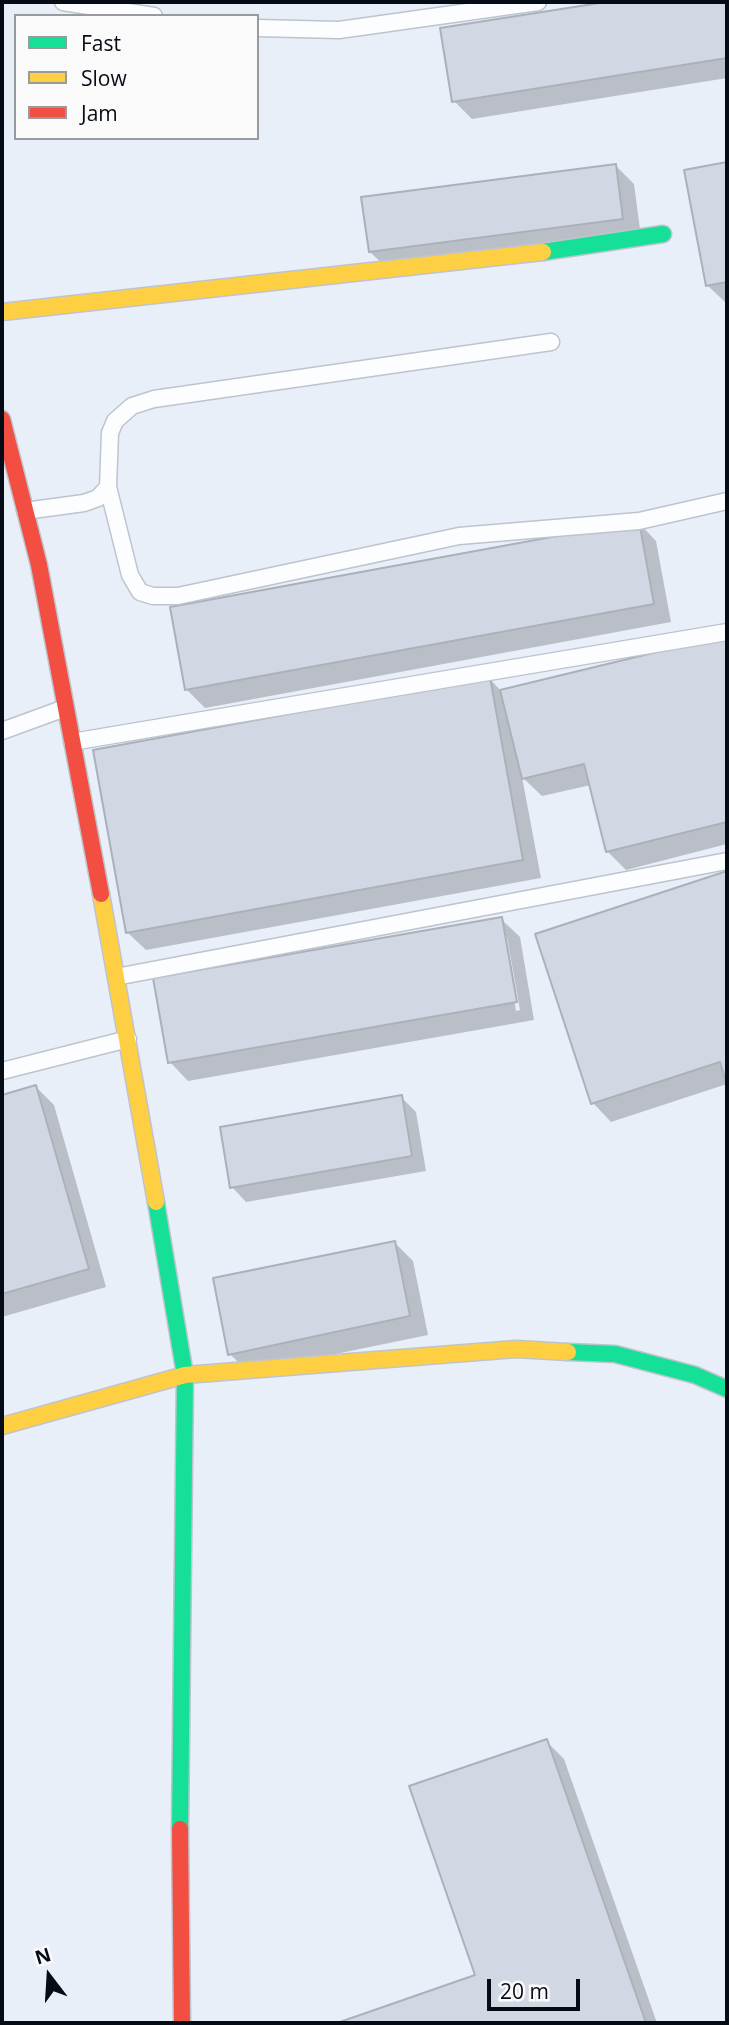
<!DOCTYPE html>
<html>
<head>
<meta charset="utf-8">
<style>
	body { margin:0 }
	#map { position:relative; width:729px; height:2025px; overflow:hidden; background:#e9eff9; font-family:"Open Sans",sans-serif }
	canvas { display:block }
	.frame { position:absolute; inset:0; border:4px solid #060c15; pointer-events:none }
	.legend { position:absolute; left:14px; top:14px; width:245px; height:126px; box-sizing:border-box; background:#fafafa; border:2px solid #989b9e; margin:0; padding:9px 12px; list-style:none; font-size:21px; color:#060c15 }
	.legend li { display:flex; align-items:center; gap:14px; height:35px }
	.legend b { width:35px; border:2px solid #989b9e }
	.north { position:absolute; left:14px; top:1941px; width:70px; height:70px; -webkit-text-stroke:5px #fafafa; paint-order:stroke; rotate:343deg; font-size:19px; font-weight:700; line-height:28px; text-align:center; color:#060c15 }
	.north::after { content:''; display:block; margin:auto; width:24px; height:32px; background:#060c15; clip-path:polygon(50% 0,100% 100%,50% 72%,0 100%) }
	.scale { position:absolute; left:487px; top:1979px; width:93px; height:32px; box-sizing:border-box; border:4px solid #060c15; border-top:0; padding-left:9px; font-size:21px; line-height:24px; white-space:nowrap; color:#060c15; -webkit-text-stroke:5px #fafafa; paint-order:stroke }
</style>
</head>
<body>
<div id="map">
<canvas width="729" height="2025"></canvas>
<div class="frame"></div>
<ul class="legend">
<li><b style="height:9px;background:#16e098"></b>Fast</li>
<li><b style="height:9px;background:#ffcf43"></b>Slow</li>
<li><b style="height:9px;background:#f24e42"></b>Jam</li>
</ul>
<div class="north">N</div>
<div class="scale">20 m</div>
</div>
<script>
const c = document.querySelector('canvas').getContext('2d');
c.lineJoin = 'round';
function fill(path, color) {
  c.fillStyle = color;
  c.fill(path, 'evenodd');
}
function shape(rows) {
  const path = new Path2D();
  for (const r of rows) {
    path.moveTo(r[0], r[1]);
    for (let i = 2; i < r.length; i += 2) path.lineTo(r[i], r[i + 1]);
  }
  return path;
}
function stroke(path, color, width, dash) {
  c.strokeStyle = color;
  c.lineWidth = width;
  c.lineCap = dash ? 'butt' : 'round';
  c.setLineDash(dash || []);
  c.stroke(path);
}
fill(shape([
	[617,2,727,2,727,78,472,119,454,101,442,30],
	[727,164,727,303,726,303,707,285,686,172],
	[616,166,634,184,641,237,389,270,370,252],
	[638,522,656,541,671,622,205,708,186,689],
	[727,637,727,844,626,870,607,851,591,785,542,796,522,777,541,878,146,950,127,932,490,679,502,692],
	[727,873,727,1084,611,1122,593,1103,537,935],
	[501,919,520,937,534,1020,188,1081,170,1062],
	[504,937,507,937,520,1010,516,1011],
	[36,1087,54,1105,106,1287,2,1317,2,1097],
	[401,1097,416,1112,426,1171,246,1202,232,1187],
	[394,1242,413,1261,428,1335,248,1372,230,1354],
	[546,1741,564,1759,657,2023,342,2023,477,1976]
]), '#0003');
const building = shape([
	[606,2,727,2,727,58,452,102,440,28,606,2],
	[727,162,727,282,706,286,684,170,727,162],
	[616,164,623,219,369,252,361,197,616,164],
	[639,521,654,604,185,690,170,607,639,521],
	[727,635,727,822,606,852,584,764,522,779,500,690,727,635],
	[490,677,523,860,126,933,93,750,490,677],
	[727,871,727,1085,720,1062,591,1104,535,934,727,871],
	[502,917,517,1002,168,1063,153,978,502,917],
	[36,1085,89,1269,2,1294,2,1095,36,1085],
	[402,1095,412,1156,230,1188,220,1127,402,1095],
	[395,1241,410,1316,228,1355,213,1278,395,1241],
	[547,1739,646,2023,337,2023,475,1975,409,1786,547,1739]
]);
fill(building, '#d1d8e3');
stroke(building, '#abb1ba', 2);
const lane = shape([
	[63,2,154,16],
	[257,28,339,30,538,2],
	[108,487,130,575,140,592,153,596,178,596,459,536,639,521,727,501],
	[25,511,84,503,98,498,108,487,110,433,115,421,132,406,154,399,551,342],
	[2,731,65,708],
	[72,742,727,632],
	[116,977,727,861],
	[2,1071,128,1039]
]);
const fast = shape([
	[543,252,663,234],
	[156,1202,185,1375,180,1829],
	[568,1352,615,1354,695,1375,727,1389]
]);
const slow = shape([
	[2,312,543,252],
	[101,894,156,1202],
	[2,1426,185,1375,516,1349,568,1352]
]);
const jam = shape([
	[2,419,39,565,101,894],
	[180,1829,182,2023]
]);
stroke(lane, '#bec4cd', 19);
stroke(fast, '#bec4cd', 19);
stroke(slow, '#bec4cd', 19);
stroke(jam, '#bec4cd', 19);
stroke(lane, '#fcfdfe', 16);
stroke(fast, '#16e098', 16);
stroke(slow, '#ffcf43', 16);
stroke(jam, '#f24e42', 16);
</script>
</body>
</html>
